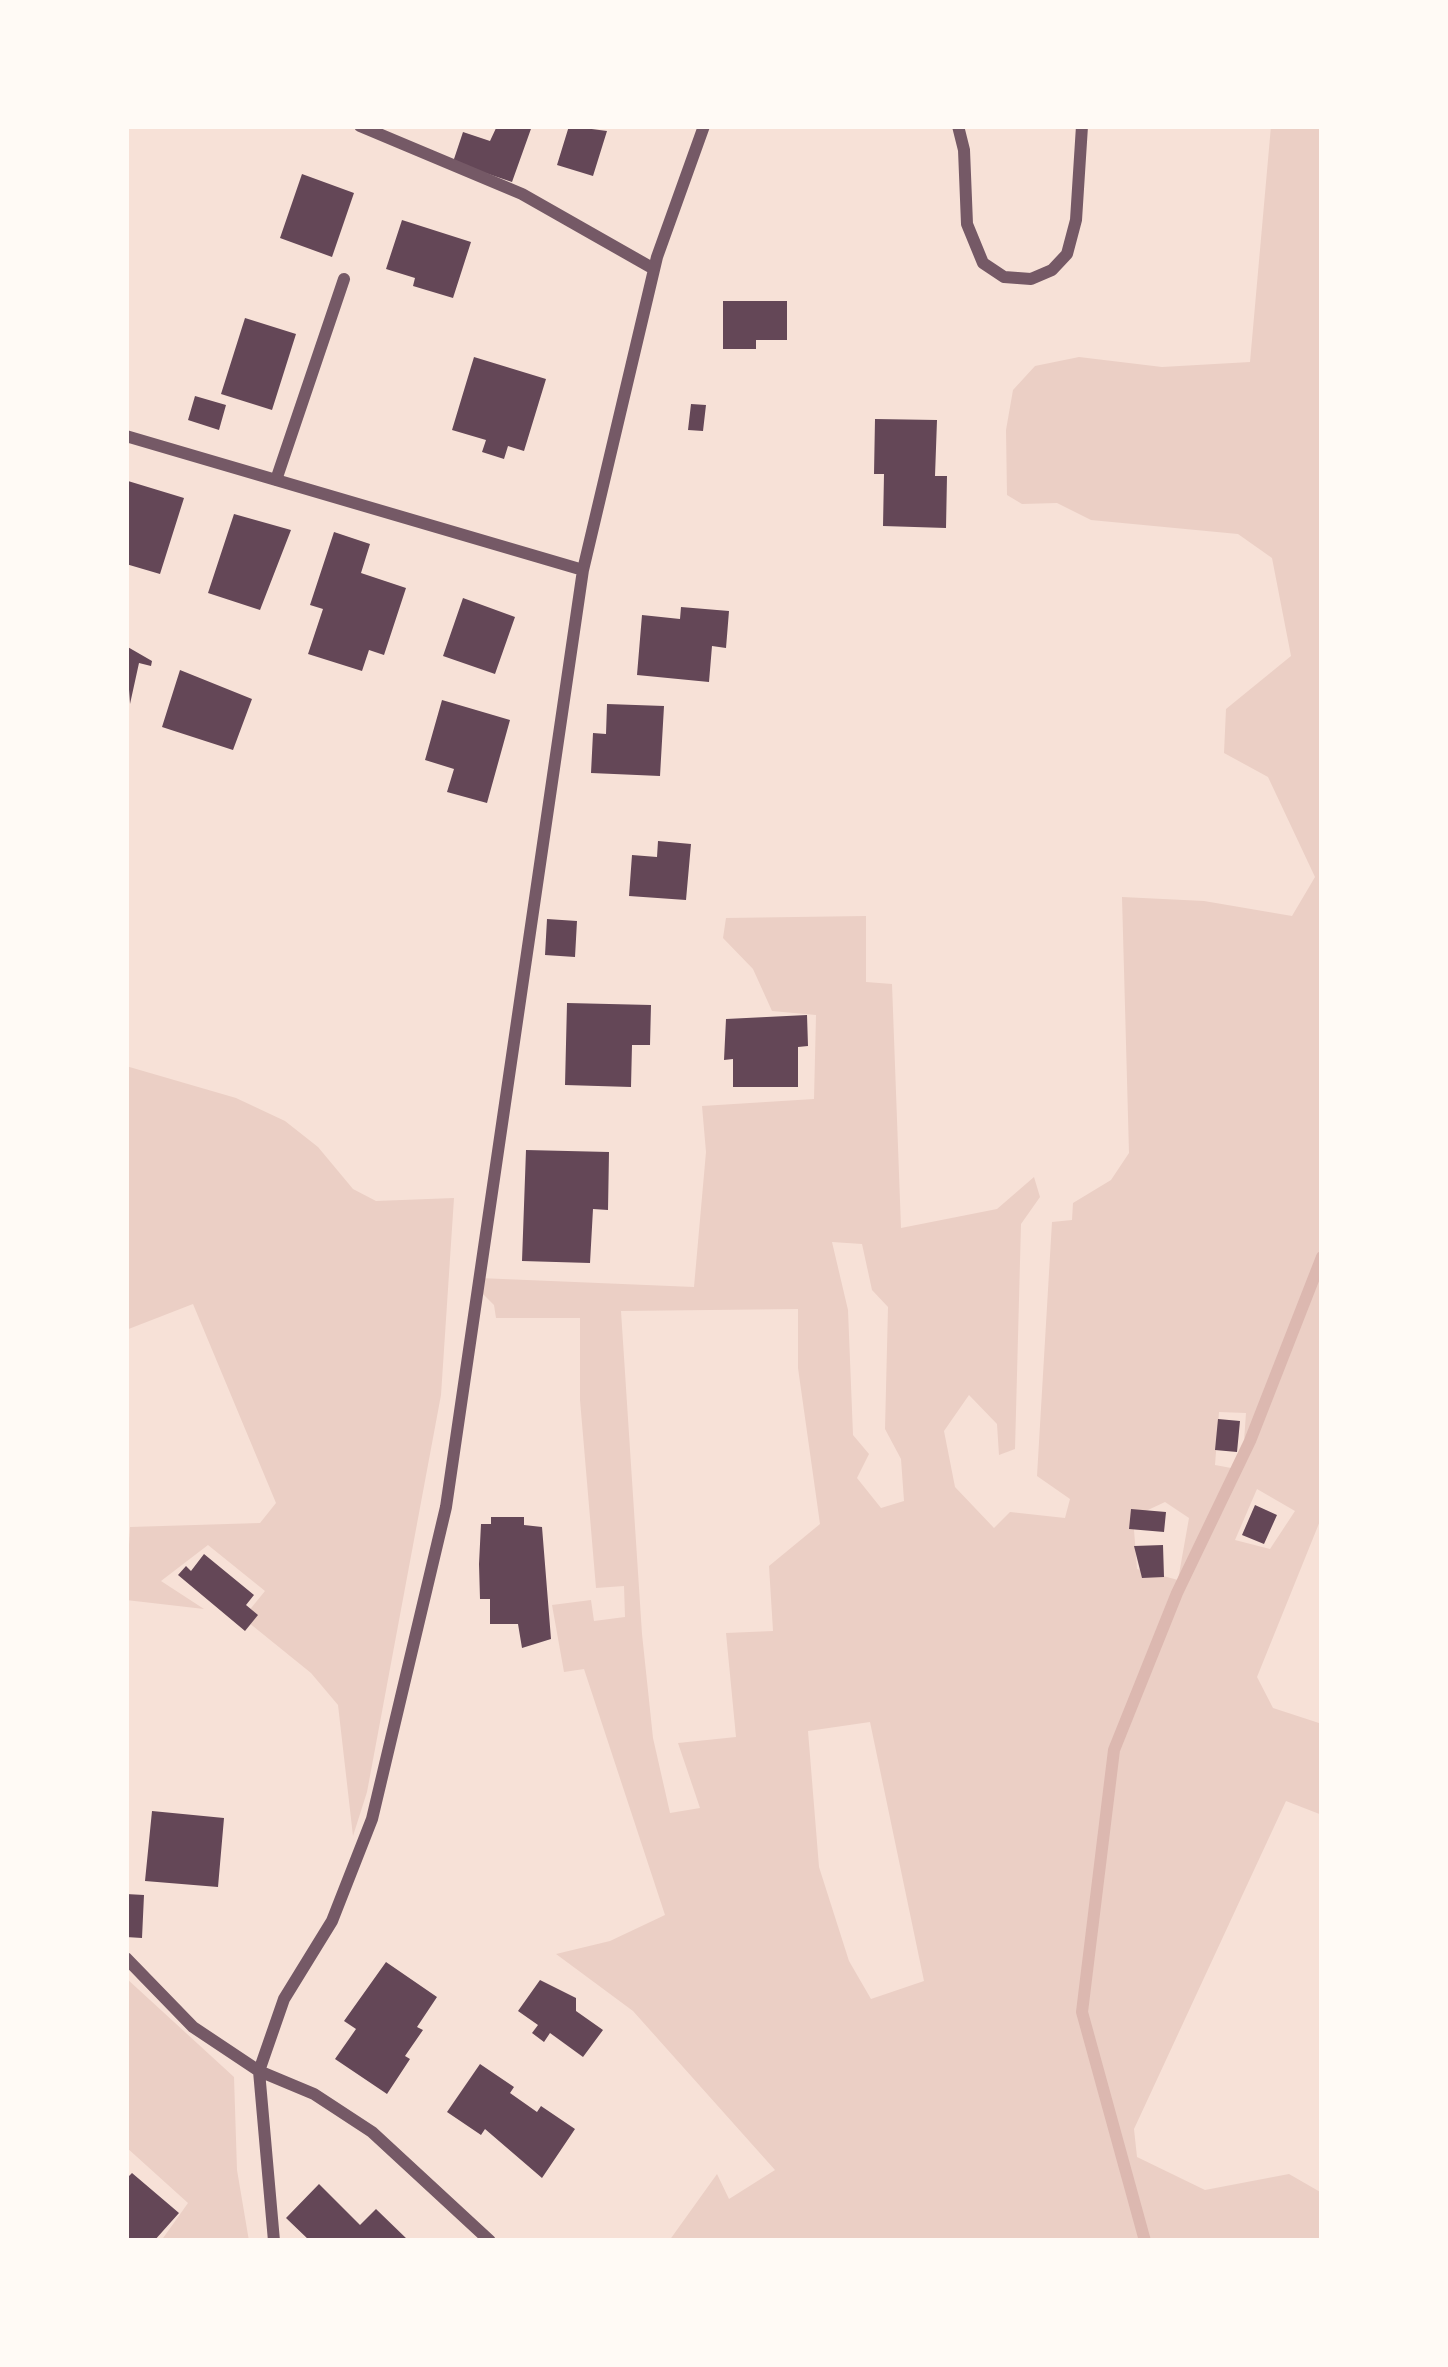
<!DOCTYPE html>
<html>
<head>
<meta charset="utf-8">
<style>
	body { margin:0 }
	#map { position:relative; width:1448px; height:2367px; overflow:hidden; background:#f7e1d7; font-family:Barlow,sans-serif }
	canvas { display:block }
	.frame { position:absolute; inset:0; border:129px solid #fffaf5; pointer-events:none }
</style>
</head>
<body>
<div id="map">
<canvas width="1448" height="2367"></canvas>
<div class="frame"></div>
</div>
<script>
const c = document.querySelector('canvas').getContext('2d');
c.lineJoin = 'round';
function fill(path, color) {
  c.fillStyle = color;
  c.fill(path, 'evenodd');
}
function shape(rows) {
  const path = new Path2D();
  for (const r of rows) {
    path.moveTo(r[0], r[1]);
    for (let i = 2; i < r.length; i += 2) path.lineTo(r[i], r[i + 1]);
  }
  return path;
}
function stroke(path, color, width, dash) {
  c.strokeStyle = color;
  c.lineWidth = width;
  c.lineCap = dash ? 'butt' : 'round';
  c.setLineDash(dash || []);
  c.stroke(path);
}
fill(shape([
	[1271,126,1322,126,1322,1516,1257,1677,1273,1708,1322,1724,1322,1815,1286,1801,1134,2129,1137,2157,1205,2190,1289,2174,1322,2193,1322,2241,669,2241,717,2174,729,2199,775,2170,633,2011,556,1954,610,1941,665,1915,584,1669,564,1672,552,1605,591,1600,594,1621,625,1617,624,1586,596,1588,580,1400,580,1318,496,1318,494,1305,480,1291,479,1278,694,1287,706,1152,702,1106,814,1099,816,1015,772,1011,753,969,723,938,726,918,866,916,866,982,892,984,901,1228,997,1209,1034,1177,1040,1197,1021,1224,1015,1449,999,1455,997,1424,969,1395,944,1431,955,1487,994,1528,1010,1512,1065,1518,1070,1499,1037,1476,1052,1222,1072,1220,1073,1203,1111,1180,1129,1153,1122,897,1204,901,1292,916,1315,877,1268,777,1224,753,1226,709,1291,656,1272,558,1238,534,1091,520,1057,503,1022,504,1007,495,1006,430,1013,390,1035,366,1079,357,1162,367,1250,362],
	[832,1242,862,1244,872,1290,888,1307,885,1429,901,1459,904,1501,881,1508,857,1478,869,1454,853,1435,848,1310],
	[798,1309,798,1368,820,1524,769,1566,773,1631,726,1633,736,1737,678,1743,700,1808,670,1813,653,1738,642,1634,621,1311],
	[1219,1412,1246,1413,1242,1470,1215,1465],
	[1257,1489,1295,1511,1270,1549,1235,1540],
	[1165,1502,1189,1518,1178,1580,1137,1569,1133,1517],
	[870,1722,924,1981,871,1999,849,1961,819,1867,808,1731],
	[126,1066,236,1098,285,1121,318,1147,353,1189,376,1201,454,1198,441,1395,367,1792,353,1836,338,1705,311,1673,243,1618,265,1591,208,1545,161,1581,204,1609,126,1600,130,1527,260,1523,276,1503,193,1304,126,1330],
	[126,1978,234,2077,237,2170,249,2241,161,2241,188,2203,126,2147]
]), '#ebcfc5');
stroke(shape([
	[1145,2241,1082,2012,1114,1750,1177,1593,1250,1441,1322,1257]
]), '#dcb8b0', 12);
fill(shape([
	[497,126,532,126,512,182,453,162,463,132,490,141],
	[569,126,607,131,593,176,557,165],
	[302,174,354,193,332,257,280,238],
	[402,220,471,242,453,298,413,286,415,278,386,269],
	[723,301,787,301,787,340,756,340,756,349,723,349],
	[245,318,296,334,272,410,221,394],
	[474,357,546,379,524,451,508,446,504,459,482,452,486,440,452,430],
	[195,396,226,405,219,430,188,420],
	[691,404,706,405,703,431,688,430],
	[875,419,937,420,935,476,947,476,946,528,883,526,884,474,874,474],
	[128,481,184,498,160,574,126,564],
	[234,514,291,530,260,610,208,593],
	[334,532,370,544,361,573,406,588,384,655,369,650,362,671,308,654,323,609,310,605],
	[463,598,515,617,495,674,443,656],
	[681,607,729,611,726,648,712,646,709,682,637,675,642,615,680,619],
	[126,646,152,661,151,666,139,663,130,704],
	[180,670,252,699,233,750,162,727],
	[442,700,510,720,487,803,447,792,454,769,425,760],
	[607,704,664,706,660,776,591,773,593,733,606,734],
	[658,841,691,844,686,900,629,896,632,855,657,857],
	[547,919,577,921,575,957,545,955],
	[567,1003,651,1005,650,1045,632,1045,631,1087,565,1085],
	[807,1015,808,1046,798,1047,798,1087,733,1087,733,1059,724,1060,726,1019],
	[526,1150,609,1152,608,1210,593,1209,590,1263,522,1261],
	[1218,1419,1240,1421,1237,1452,1215,1450],
	[1255,1505,1277,1515,1264,1544,1242,1535],
	[1131,1509,1166,1512,1164,1532,1129,1529],
	[491,1517,524,1517,524,1525,542,1527,551,1639,522,1648,518,1624,490,1624,490,1599,480,1599,479,1564,481,1524,491,1524],
	[1163,1545,1164,1577,1142,1578,1134,1546],
	[204,1554,254,1595,246,1605,258,1615,245,1631,178,1575,186,1566,191,1571],
	[152,1811,224,1818,218,1887,145,1881],
	[126,1894,144,1895,142,1938,126,1937],
	[386,1962,437,1997,417,2027,423,2030,405,2056,410,2059,387,2094,335,2059,356,2029,344,2021],
	[540,1980,576,1998,576,2011,603,2030,583,2057,550,2033,544,2042,532,2033,538,2025,518,2011],
	[480,2064,514,2087,510,2093,537,2112,541,2106,575,2129,542,2178,485,2129,481,2135,447,2112],
	[132,2173,179,2213,154,2241,126,2241,126,2179],
	[319,2184,360,2225,376,2209,409,2241,310,2241,286,2218]
]), '#644757');
stroke(shape([
	[360,126,522,194,654,269],
	[958,126,964,150,967,224,983,263,1004,277,1031,279,1052,270,1067,254,1076,220,1082,126],
	[126,436,583,570],
	[276,480,344,279],
	[126,1958,193,2027,259,2071,314,2094,372,2132,490,2241],
	[274,2241,259,2071,284,1999,332,1921,372,1819,446,1507,583,570,657,257,704,126]
]), '#755966', 12);
</script>
</body>
</html>
